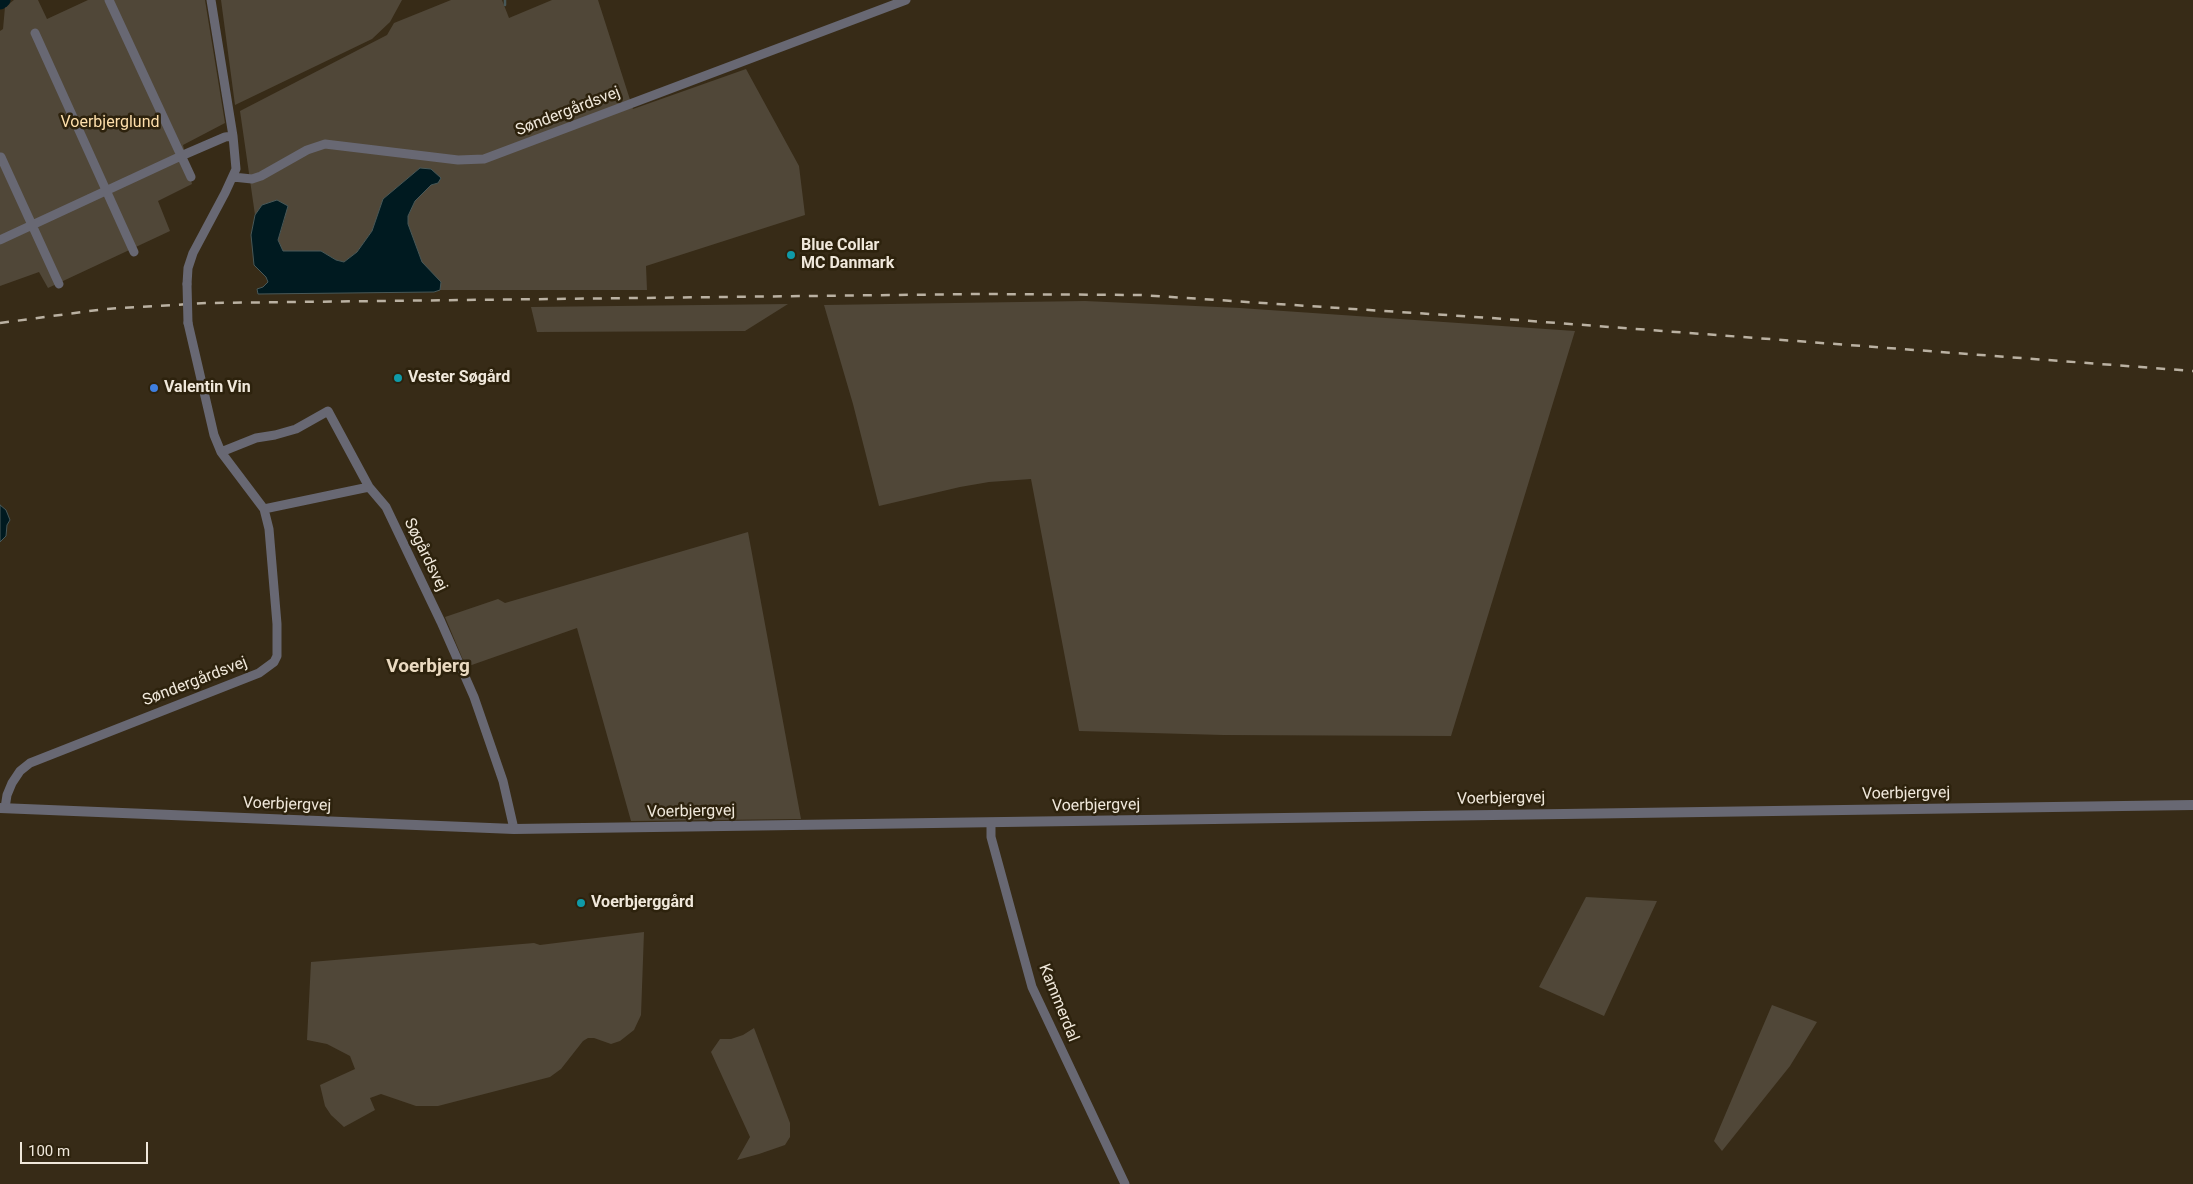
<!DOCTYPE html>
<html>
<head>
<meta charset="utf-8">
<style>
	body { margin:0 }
	#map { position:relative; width:2193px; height:1184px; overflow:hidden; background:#372b17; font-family:Roboto,sans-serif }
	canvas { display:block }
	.scale { position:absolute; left:20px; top:1142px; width:128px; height:22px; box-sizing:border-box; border:2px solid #f0e8db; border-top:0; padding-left:6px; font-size:15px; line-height:18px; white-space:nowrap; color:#f0e8db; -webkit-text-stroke:4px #2d220d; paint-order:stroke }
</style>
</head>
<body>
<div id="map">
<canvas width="2193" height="1184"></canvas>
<div class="scale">100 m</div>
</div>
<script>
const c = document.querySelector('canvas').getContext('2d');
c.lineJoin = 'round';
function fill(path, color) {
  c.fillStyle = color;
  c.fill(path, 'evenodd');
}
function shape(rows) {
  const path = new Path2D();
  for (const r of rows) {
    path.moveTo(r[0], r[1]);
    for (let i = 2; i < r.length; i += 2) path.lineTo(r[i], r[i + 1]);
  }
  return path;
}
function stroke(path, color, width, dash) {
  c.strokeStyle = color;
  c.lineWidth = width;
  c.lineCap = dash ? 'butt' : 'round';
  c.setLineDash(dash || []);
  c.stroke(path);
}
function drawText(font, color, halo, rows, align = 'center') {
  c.font = font + ' Roboto,sans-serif';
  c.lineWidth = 5;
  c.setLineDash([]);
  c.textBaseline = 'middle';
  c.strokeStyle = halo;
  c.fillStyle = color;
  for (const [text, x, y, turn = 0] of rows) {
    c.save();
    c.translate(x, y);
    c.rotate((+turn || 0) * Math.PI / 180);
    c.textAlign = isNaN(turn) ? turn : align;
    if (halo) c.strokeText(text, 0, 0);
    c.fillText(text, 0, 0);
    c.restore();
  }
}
fill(shape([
	[14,0,38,0,47,19,88,0,205,0,225,123,183,145,192,184,158,201,170,231,48,288,39,272,0,286,0,31,3,29,5,7],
	[221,0,402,0,390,22,372,39,235,105],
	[451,0,502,0,509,18,552,0,598,0,633,109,746,69,799,166,805,215,646,266,647,290,440,290,440,282,422,262,408,224,408,216,415,201,431,185,438,183,420,168,383,199,372,231,357,252,344,262,336,260,321,251,283,251,278,240,285,218,262,205,255,215,240,111,387,35,394,23],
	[1085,301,1240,308,1575,331,1451,736,1223,735,1079,731,1031,479,989,482,960,487,879,506,853,404,824,305],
	[788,304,745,331,537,332,531,307],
	[748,532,801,819,631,821,577,628,466,667,445,617,498,599,505,603],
	[1586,897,1657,901,1604,1016,1539,987],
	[644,932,641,1015,634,1030,620,1041,611,1044,594,1038,588,1038,583,1041,561,1069,550,1077,438,1106,416,1106,381,1094,370,1098,375,1110,344,1127,331,1115,325,1106,320,1085,355,1069,350,1056,327,1044,307,1040,311,962,534,943,540,945],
	[1772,1005,1817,1022,1790,1066,1722,1151,1714,1141],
	[754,1028,790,1123,790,1137,785,1145,759,1154,737,1160,750,1137,711,1052,720,1039,731,1039,743,1035]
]), '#504738');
const water = shape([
	[420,168,431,169,441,178,438,183,431,185,415,201,408,216,408,224,422,262,441,282,440,290,434,292,258,294,257,289,263,287,268,282,266,277,254,265,251,235,255,215,262,205,277,200,288,206,278,240,283,251,321,251,336,260,344,262,357,252,372,231,383,199,420,168],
	[0,505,6,510,10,520,7,525,6,536,0,542,0,505]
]);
fill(water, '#001a20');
stroke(water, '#485858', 1);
stroke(shape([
	[505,5,505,0]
]), '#485858', 2.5);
stroke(shape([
	[0,2,3,0]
]), '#001a20', 15);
stroke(shape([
	[109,0,191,177],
	[35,33,134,252],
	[1,157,59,284],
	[233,177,252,179,261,176,307,150,325,144,458,160,484,159,906,0],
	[0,240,181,156,225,137,233,136],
	[187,284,188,268,193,253,225,193,236,169,233,136,211,0],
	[221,452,256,438,275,435,296,429,328,411,369,487,386,507,441,622,474,697,503,781,514,829],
	[264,509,369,487],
	[5,808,7,795,12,783,20,771,30,763,259,673,274,662,277,656,277,624,269,529,264,509,221,452,214,435,188,323],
	[991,823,991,837,1032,987,1125,1184]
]), '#686873', 9);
stroke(shape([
	[0,808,514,829,2193,805]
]), '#686873', 10);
stroke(shape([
	[0,323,105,309,207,303,980,294,1141,295,1491,318,2193,371]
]), '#bab1a2', 2.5, [9, 9]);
stroke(shape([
	[187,284,188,323]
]), '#686873', 9);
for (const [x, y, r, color] of [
	[791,255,5,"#0f9aa8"],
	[398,378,5,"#0f9aa8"],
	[154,388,5,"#3f7fe0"],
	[581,903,5,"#0f9aa8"]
]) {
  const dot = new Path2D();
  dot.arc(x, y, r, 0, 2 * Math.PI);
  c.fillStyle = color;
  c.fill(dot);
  stroke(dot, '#2d220d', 2);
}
drawText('16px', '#f0e8db', '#2d220d', [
	["Søndergårdsvej",568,112,-21],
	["Søgårdsvej",425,555,64],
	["Søndergårdsvej",195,682,-21],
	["Voerbjergvej",1906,794,-1],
	["Voerbjergvej",1501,799,-1],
	["Voerbjergvej",287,805,2],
	["Voerbjergvej",1096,806,-1],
	["Voerbjergvej",691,812,-1],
	["Kammerdal",1058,1003,68]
]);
drawText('16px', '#fedfab', '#2d220d', [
	["Voerbjerglund",110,123]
]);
drawText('bold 16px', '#f0e8db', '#2d220d', [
	["Blue Collar",801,246],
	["MC Danmark",801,264],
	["Vester Søgård",408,378],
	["Valentin Vin",164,388],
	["Voerbjerggård",591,903]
], 'left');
drawText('bold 19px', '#eadac1', '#2d220d', [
	["Voerbjerg",428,667]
]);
</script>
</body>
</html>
